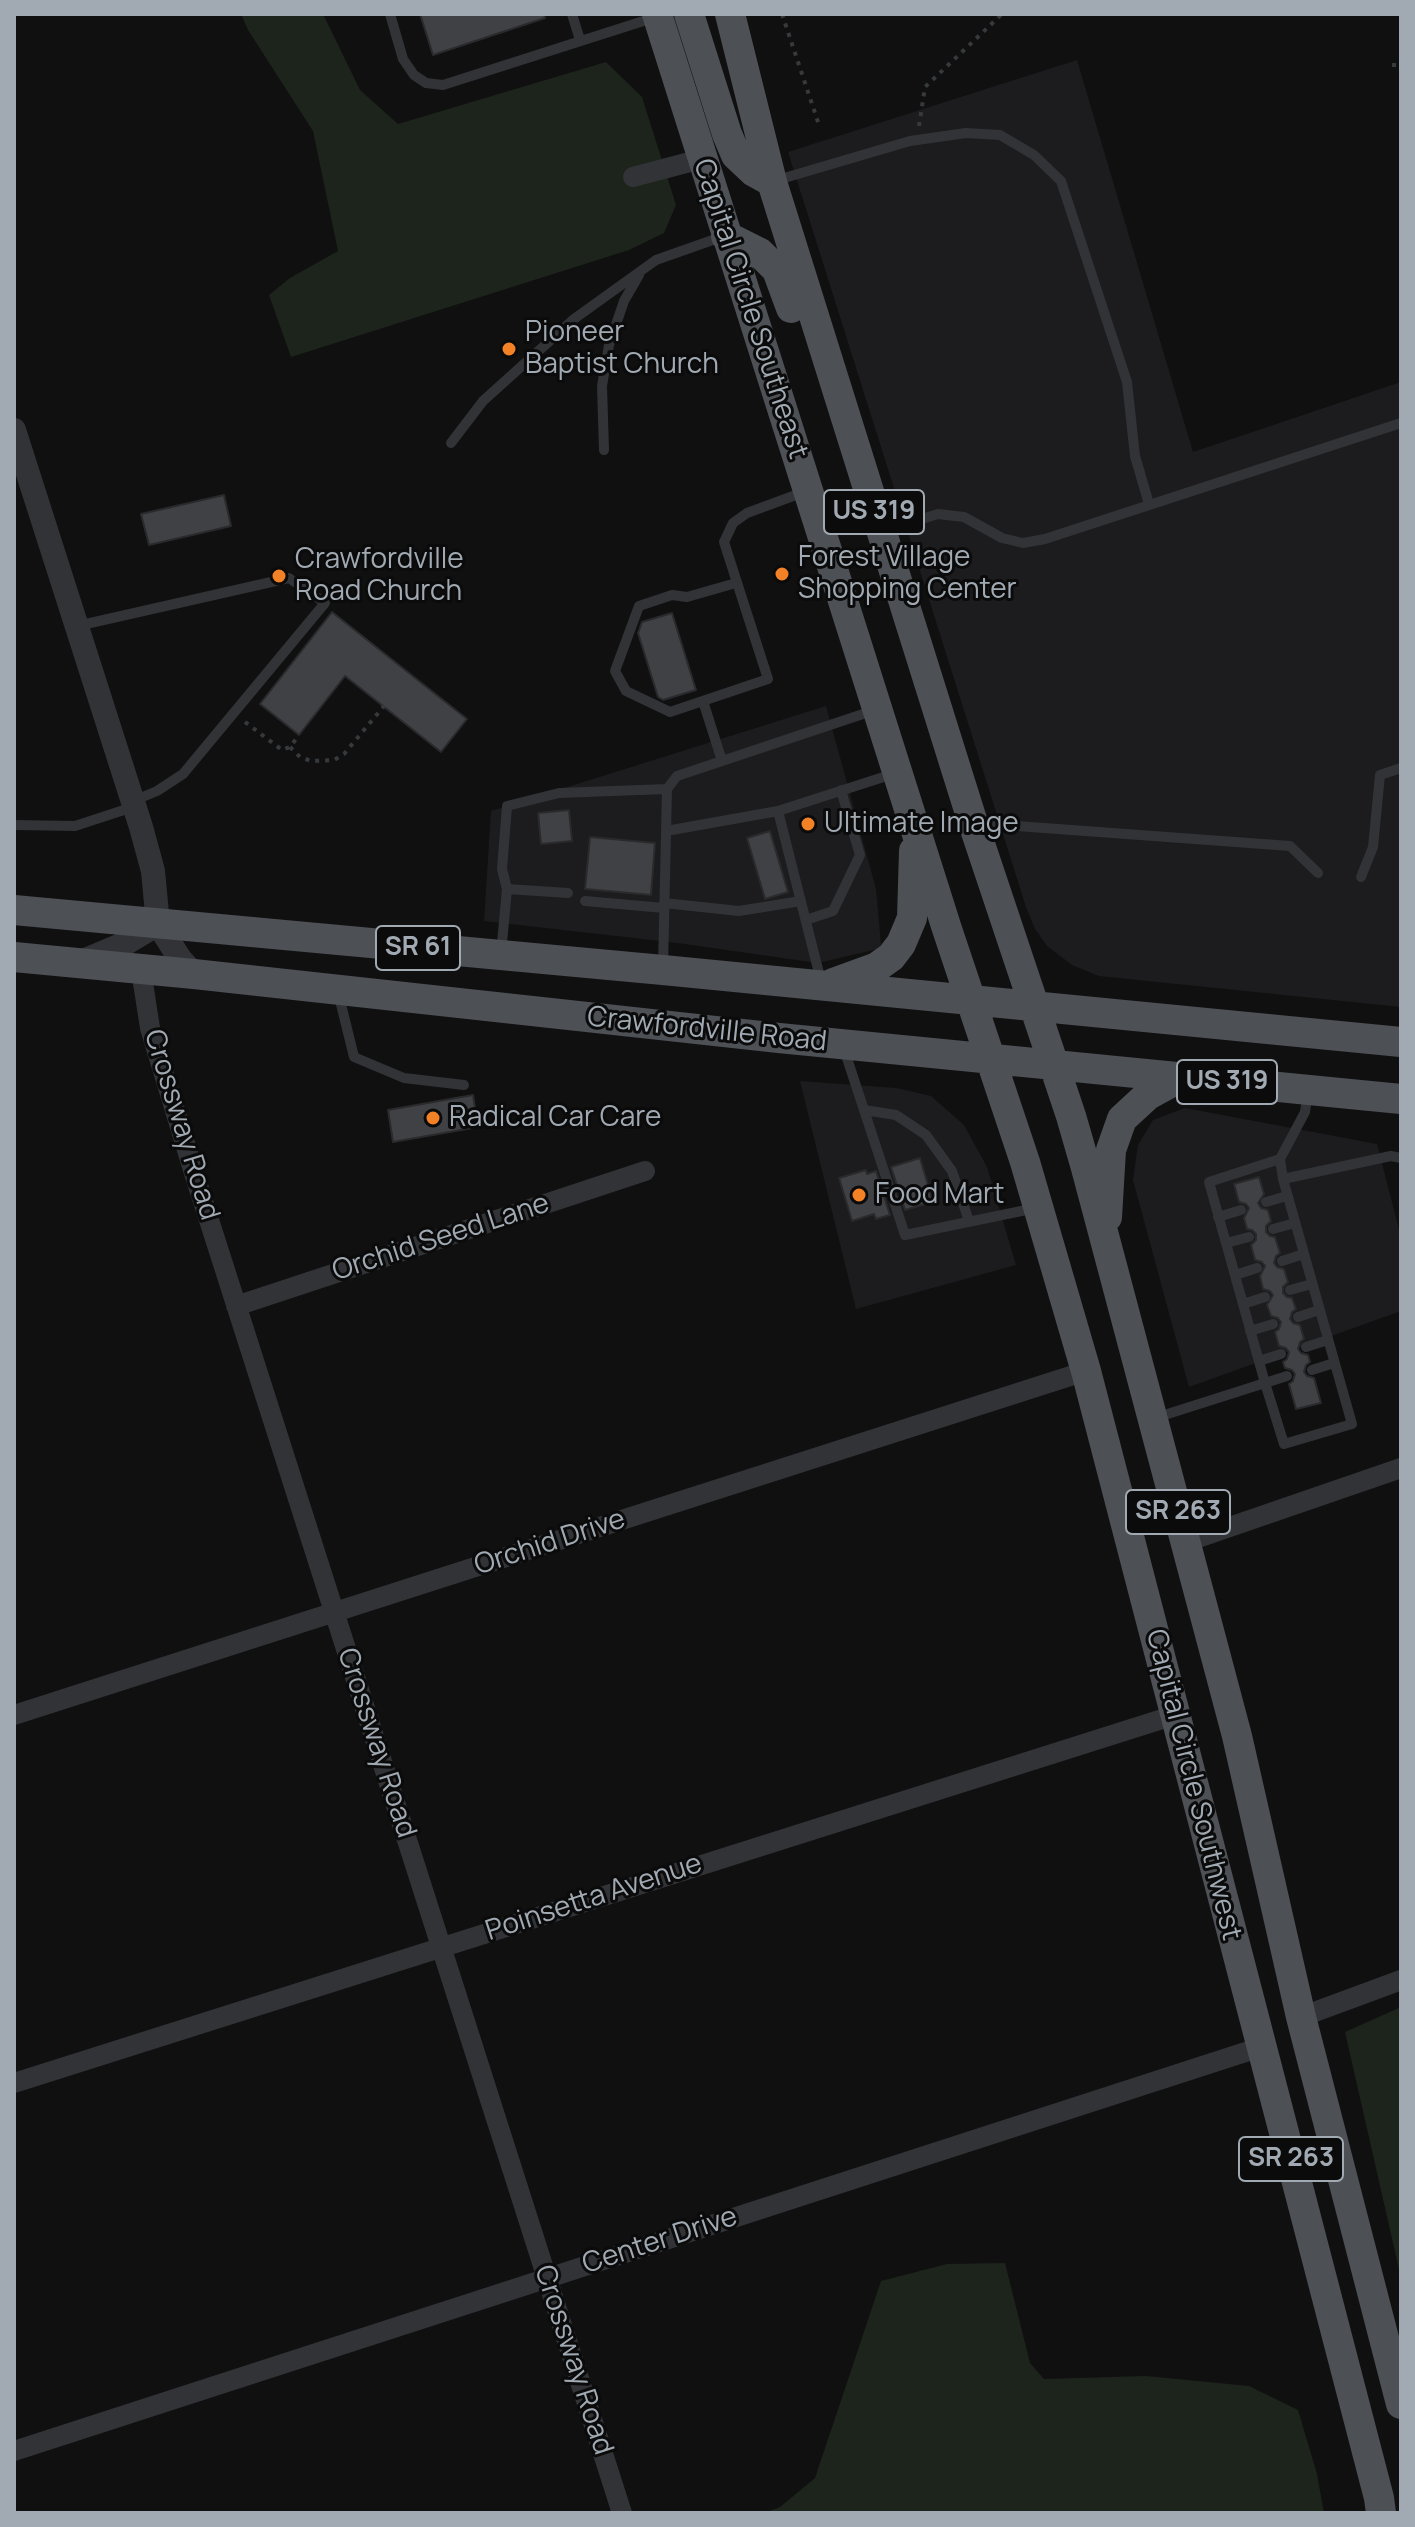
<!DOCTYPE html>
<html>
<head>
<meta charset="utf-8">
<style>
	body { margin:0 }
	#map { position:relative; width:1415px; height:2527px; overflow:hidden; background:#101011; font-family:Manrope,sans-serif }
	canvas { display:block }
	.frame { position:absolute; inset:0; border:16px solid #a1aab2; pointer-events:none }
</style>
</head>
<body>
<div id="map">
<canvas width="1415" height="2527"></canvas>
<div class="frame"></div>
</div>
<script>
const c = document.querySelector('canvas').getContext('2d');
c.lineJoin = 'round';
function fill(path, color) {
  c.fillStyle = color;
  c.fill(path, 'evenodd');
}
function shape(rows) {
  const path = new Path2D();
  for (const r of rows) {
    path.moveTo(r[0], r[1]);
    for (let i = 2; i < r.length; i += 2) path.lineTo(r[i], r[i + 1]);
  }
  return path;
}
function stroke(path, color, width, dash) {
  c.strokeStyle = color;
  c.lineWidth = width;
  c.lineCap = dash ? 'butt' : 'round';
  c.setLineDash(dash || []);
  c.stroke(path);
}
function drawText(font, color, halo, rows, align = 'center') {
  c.font = font + ' Manrope,sans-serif';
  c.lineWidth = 6;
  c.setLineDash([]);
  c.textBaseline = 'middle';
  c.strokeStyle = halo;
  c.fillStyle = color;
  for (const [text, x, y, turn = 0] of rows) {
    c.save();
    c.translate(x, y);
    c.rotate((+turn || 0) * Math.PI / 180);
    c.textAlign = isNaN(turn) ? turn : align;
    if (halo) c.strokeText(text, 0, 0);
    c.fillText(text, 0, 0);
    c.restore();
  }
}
fill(shape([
	[1077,60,1193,452,1401,382,1401,1007,1099,976,1072,965,1047,946,1035,929,1026,907,788,152],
	[826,706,876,889,881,945,878,949,818,963,678,943,484,921,491,811],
	[800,1081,896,1088,931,1096,964,1125,987,1167,1016,1265,856,1309],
	[1185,1108,1377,1144,1401,1237,1401,1311,1189,1387,1133,1180,1138,1145,1153,1120]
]), '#1c1c1e');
fill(shape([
	[241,14,323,14,360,90,398,124,606,62,642,97,676,205,664,233,629,250,291,357,269,295,290,278,338,251,313,131,248,30],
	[1401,2007,1401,2278,1345,2032],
	[1005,2263,1030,2363,1044,2379,1146,2376,1249,2386,1298,2410,1317,2474,1324,2513,764,2513,780,2507,815,2478,881,2281,947,2264]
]), '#1d241c');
const building = shape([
	[420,14,544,14,545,18,433,55,420,14],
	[224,495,231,526,149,545,141,514,224,495],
	[332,612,467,719,441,752,345,676,299,735,260,704,332,612],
	[672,613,696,690,663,700,658,697,638,633,642,622,672,613],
	[569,810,572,841,541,844,538,813,569,810],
	[770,831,788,892,765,899,747,838,770,831],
	[590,837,655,843,651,895,585,889,590,837],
	[473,1095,478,1127,393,1142,388,1110,473,1095],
	[920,1158,933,1202,905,1210,891,1167,920,1158],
	[866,1170,867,1174,876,1171,890,1215,876,1219,874,1214,852,1221,839,1178,866,1170],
	[1259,1177,1264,1194,1258,1203,1261,1208,1268,1210,1271,1221,1266,1226,1266,1232,1270,1236,1275,1237,1280,1253,1276,1256,1274,1263,1277,1267,1284,1269,1288,1282,1283,1287,1283,1293,1287,1297,1292,1298,1296,1309,1292,1312,1290,1319,1293,1323,1300,1325,1304,1339,1300,1342,1298,1349,1301,1353,1308,1355,1310,1362,1306,1365,1304,1372,1307,1376,1314,1378,1321,1403,1296,1409,1289,1384,1293,1381,1295,1374,1292,1370,1285,1368,1283,1362,1287,1359,1289,1352,1286,1348,1279,1346,1275,1332,1279,1329,1281,1322,1278,1318,1271,1316,1267,1305,1273,1295,1270,1291,1263,1289,1260,1276,1265,1266,1262,1262,1255,1260,1251,1245,1256,1240,1256,1234,1252,1230,1247,1229,1244,1218,1249,1208,1246,1204,1239,1202,1234,1184,1259,1177]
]);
fill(building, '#3f4144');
stroke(building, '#2a2a2d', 2);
stroke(shape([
	[782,14,819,125],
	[1392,65,1401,65],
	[919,126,925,87,1002,14],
	[245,722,282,750,290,747,299,735],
	[290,747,300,757,311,761,334,760,344,754,384,706]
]), '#373a3d', 4, [4, 6]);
stroke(shape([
	[390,14,403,59,414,75,426,83,443,85,656,17],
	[572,14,580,40],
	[774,181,910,141,966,133,1000,135,1034,155,1061,181,1127,382,1135,456,1149,504],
	[451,443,483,401,574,319,656,260,724,236],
	[604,450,602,386,609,345,624,301,639,275],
	[886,530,938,514,964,517,1002,538,1023,543,1045,539,1401,423],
	[736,583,687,597,672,595,639,606,615,671,626,691,670,712,768,679,724,542,733,523,747,513,804,492],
	[77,626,289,578,325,603,183,774,157,791,133,801],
	[703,701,722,761],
	[778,811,821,981],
	[976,823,1290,846,1318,873],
	[14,825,75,826,133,807],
	[666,831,778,811,896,773],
	[1361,877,1373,847,1380,775,1401,768],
	[507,889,568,893],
	[585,901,664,908],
	[664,903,739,911,801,901],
	[806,920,833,911,860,855,841,790],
	[501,954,507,889,502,869,507,806,559,793,667,789],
	[663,968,667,789,677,776,875,710],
	[338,992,354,1057,404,1078,464,1085],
	[844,1049,905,1235,1036,1208],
	[864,1110,896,1115,926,1135,952,1171,969,1221],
	[1280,1159,1305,1112,1308,1092],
	[1283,1179,1391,1156,1401,1158],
	[1266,1202,1287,1196],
	[1218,1217,1241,1210],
	[1273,1229,1295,1223],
	[1226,1243,1249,1237],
	[1282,1261,1304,1254],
	[1235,1275,1257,1268],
	[1290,1290,1312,1284],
	[1243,1304,1265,1297],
	[1298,1317,1319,1310],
	[1250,1331,1273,1324],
	[1306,1347,1328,1340],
	[1259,1361,1281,1354],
	[1312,1370,1334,1363],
	[1155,1418,1265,1383,1209,1182,1280,1159,1283,1179,1352,1424,1284,1444,1265,1383,1287,1376]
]), '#313336', 10);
stroke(shape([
	[633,177,701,159],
	[141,970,150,1028,194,1173,622,2513],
	[236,1306,645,1171],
	[1186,1542,1401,1468],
	[14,1715,1086,1371],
	[1301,2017,1401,1980],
	[14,2083,1175,1715],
	[14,2451,1261,2047]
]), '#313336', 20);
stroke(shape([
	[14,430,141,827,153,871,158,924,180,959,194,974],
	[78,963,128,942,158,924]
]), '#313336', 24);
stroke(shape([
	[657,14,947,929,1025,1162,1086,1371,1379,2498,1381,2513],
	[689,14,727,134,736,155,754,172,772,182],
	[730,14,772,182,973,823,1071,1116,1086,1168,1237,1736,1301,2017,1401,2404],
	[726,236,760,253,777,270,791,308],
	[14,910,663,970,1401,1042],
	[14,957,194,974,779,1038,1401,1099],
	[833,983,877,967,891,957,901,944,912,918,914,851],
	[1107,1217,1111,1150,1122,1119,1148,1095,1181,1077]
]), '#4d5055', 30);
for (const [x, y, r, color] of [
	[509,349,8,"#f38126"],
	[782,574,8,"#f38126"],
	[279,576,8,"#f38126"],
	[808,824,8,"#f38126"],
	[433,1118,8,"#f38126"],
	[859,1195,8,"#f38126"]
]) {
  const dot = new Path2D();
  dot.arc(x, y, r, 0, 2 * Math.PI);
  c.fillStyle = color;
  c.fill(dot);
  stroke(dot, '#0b0b0c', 3);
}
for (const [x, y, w] of [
	[874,512,100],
	[418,948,84],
	[1227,1082,100],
	[1178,1512,104],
	[1291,2159,104]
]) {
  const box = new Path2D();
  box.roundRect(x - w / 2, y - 22, w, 44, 6);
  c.fillStyle = '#0b0b0c';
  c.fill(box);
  stroke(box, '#a1aab2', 2);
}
drawText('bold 26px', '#a1aab2', null, [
	["US 319",874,512],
	["SR 61",418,948],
	["US 319",1227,1082],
	["SR 263",1178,1512],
	["SR 263",1291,2159]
]);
drawText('28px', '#a1aab2', '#0b0b0c', [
	["Capital Circle Southeast",750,309,72],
	["Crawfordville Road",707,1030,6],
	["Crossway Road",181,1125,73],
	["Orchid Seed Lane",441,1238,-18],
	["Orchid Drive",550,1543,-18],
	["Crossway Road",376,1743,72],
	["Capital Circle Southwest",1193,1785,76],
	["Poinsetta Avenue",594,1898,-18],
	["Center Drive",660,2241,-18],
	["Crossway Road",573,2360,72]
]);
drawText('28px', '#a1aab2', '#0b0b0c', [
	["Pioneer",525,333],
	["Baptist Church",525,365],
	["Forest Village",798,558],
	["Shopping Center",798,590],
	["Crawfordville",295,560],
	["Road Church",295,592],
	["Ultimate Image",824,824],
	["Radical Car Care",449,1118],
	["Food Mart",875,1195]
], 'left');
</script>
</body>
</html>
